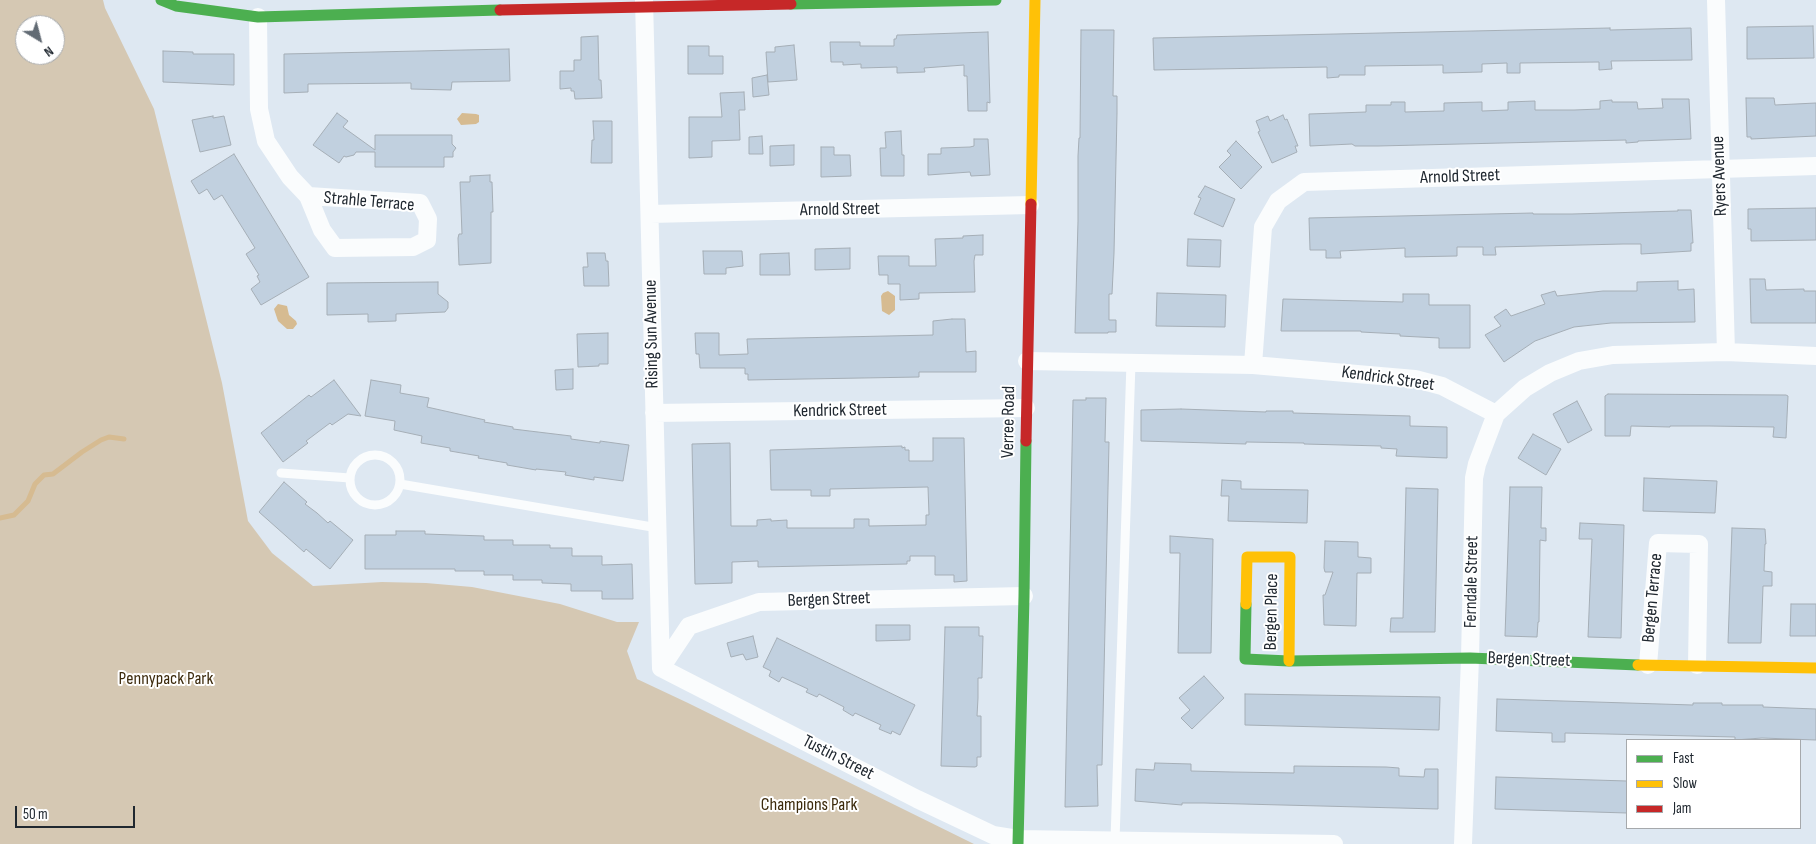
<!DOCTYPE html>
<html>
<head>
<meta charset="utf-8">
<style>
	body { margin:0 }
	#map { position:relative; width:1816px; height:844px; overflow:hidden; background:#dee8f2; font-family:"Sofia Sans Condensed",sans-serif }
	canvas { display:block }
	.legend { position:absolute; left:1626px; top:739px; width:175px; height:90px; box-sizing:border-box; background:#fff; border:1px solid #a6a9ac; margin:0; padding:6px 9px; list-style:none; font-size:15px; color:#202830 }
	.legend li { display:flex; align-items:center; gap:10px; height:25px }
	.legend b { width:25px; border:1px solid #a6a9ac }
	.north { position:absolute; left:15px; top:15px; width:50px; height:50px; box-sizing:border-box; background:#fff; border:1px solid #a6a9ac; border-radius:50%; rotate:143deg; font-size:14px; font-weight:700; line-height:20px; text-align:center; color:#202830 }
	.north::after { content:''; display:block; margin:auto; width:18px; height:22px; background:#626b74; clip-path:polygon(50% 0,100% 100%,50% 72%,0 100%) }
	.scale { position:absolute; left:15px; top:806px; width:120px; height:22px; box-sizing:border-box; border:2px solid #202830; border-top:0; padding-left:6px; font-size:15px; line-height:18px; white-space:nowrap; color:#202830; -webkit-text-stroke:4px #fff; paint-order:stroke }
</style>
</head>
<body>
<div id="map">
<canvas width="1816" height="844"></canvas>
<ul class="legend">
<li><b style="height:6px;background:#4caf50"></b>Fast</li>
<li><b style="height:6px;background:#ffc107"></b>Slow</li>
<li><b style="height:6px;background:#c62828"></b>Jam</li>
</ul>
<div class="north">N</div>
<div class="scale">50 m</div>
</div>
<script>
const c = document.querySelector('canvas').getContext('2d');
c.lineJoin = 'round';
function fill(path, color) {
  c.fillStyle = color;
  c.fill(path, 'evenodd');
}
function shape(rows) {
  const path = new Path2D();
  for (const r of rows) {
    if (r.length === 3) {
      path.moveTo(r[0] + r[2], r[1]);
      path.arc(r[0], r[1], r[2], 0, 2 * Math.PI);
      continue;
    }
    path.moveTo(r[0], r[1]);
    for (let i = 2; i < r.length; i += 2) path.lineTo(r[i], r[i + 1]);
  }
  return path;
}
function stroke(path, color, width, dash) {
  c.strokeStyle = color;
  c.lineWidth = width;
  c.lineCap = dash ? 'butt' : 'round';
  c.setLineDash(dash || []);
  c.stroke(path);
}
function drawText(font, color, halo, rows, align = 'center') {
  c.font = font + ' "Sofia Sans Condensed",sans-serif';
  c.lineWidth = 4;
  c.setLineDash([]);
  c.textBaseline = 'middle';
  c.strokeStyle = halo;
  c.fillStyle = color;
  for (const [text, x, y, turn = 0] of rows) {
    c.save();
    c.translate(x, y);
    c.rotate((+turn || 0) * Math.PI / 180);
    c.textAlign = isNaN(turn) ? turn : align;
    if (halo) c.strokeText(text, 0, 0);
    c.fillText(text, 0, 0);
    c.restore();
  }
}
fill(shape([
	[0,0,103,0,105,8,154,109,222,383,248,521,272,553,313,586,382,582,426,583,472,587,560,604,617,622,639,622,627,651,637,679,688,703,974,844,0,844],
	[25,25,55,25,55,55,25,55]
]), '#d5c8b3');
fill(shape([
	[462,113,476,114,479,115,479,122,476,124,461,125,457,119],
	[888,291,895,296,895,310,889,315,882,311,881,296,883,293],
	[278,304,287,306,289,315,296,321,297,324,293,329,287,329,278,321,274,309]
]), '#d6bb91');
stroke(shape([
	[0,518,14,515,28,501,35,484,44,475,53,474,82,452,101,440,109,437,124,439]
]), '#d6bb91', 5);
const building = shape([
	[1813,26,1814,58,1747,59,1747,27,1813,26],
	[1610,28,1610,30,1691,28,1692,60,1611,61,1612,69,1599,70,1599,62,1520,63,1520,73,1507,73,1507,63,1482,64,1482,72,1443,73,1443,65,1365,66,1365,75,1339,75,1339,77,1327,78,1327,67,1154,70,1153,38,1610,28],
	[1081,30,1114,30,1113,96,1117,96,1117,113,1114,253,1112,294,1109,294,1109,320,1116,320,1116,332,1108,332,1108,333,1075,333,1078,221,1078,156,1079,138,1080,138,1081,30],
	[988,32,990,103,987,102,987,111,968,111,967,76,964,76,964,65,924,68,925,72,897,73,897,67,861,68,861,64,843,65,843,62,831,62,830,42,860,42,860,46,894,46,894,39,896,39,897,35,900,35,988,32],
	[598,36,599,80,601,80,602,98,575,99,574,91,571,91,571,88,560,89,560,71,574,71,574,60,581,60,581,37,598,36],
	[794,45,797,80,768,82,766,52,775,52,775,47,794,45],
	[688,46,709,46,709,56,723,56,723,74,688,74,688,46],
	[509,49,510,81,452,82,451,90,411,89,411,83,308,84,308,92,284,93,284,54,509,49],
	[163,51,193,52,193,54,234,54,234,85,163,82,163,51],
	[767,75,769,95,753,97,752,78,767,75],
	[744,92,745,110,739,110,740,140,712,141,712,157,689,158,689,117,722,117,720,93,744,92],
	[1746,98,1774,98,1775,105,1816,103,1816,136,1751,139,1751,137,1747,137,1746,98],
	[1662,99,1689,99,1691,139,1638,141,1638,142,1626,143,1626,140,1378,146,1355,146,1352,144,1310,146,1309,114,1366,112,1366,105,1391,105,1391,102,1405,102,1405,112,1444,111,1444,103,1482,102,1482,111,1508,110,1508,102,1535,101,1535,110,1574,110,1600,109,1600,101,1612,100,1612,102,1637,102,1638,109,1663,108,1662,99],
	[337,113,348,121,343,127,375,150,375,135,452,135,452,144,456,148,453,152,453,157,444,157,444,167,375,167,375,152,356,152,354,155,346,157,344,156,339,163,313,145,337,113],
	[1283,115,1285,120,1287,119,1298,146,1295,146,1297,152,1272,163,1258,132,1260,131,1256,121,1268,116,1270,121,1283,115],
	[213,116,213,118,224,116,231,145,200,152,192,120,213,116],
	[593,121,612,121,612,163,591,163,592,140,594,140,593,121],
	[901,131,902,155,904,155,904,176,881,176,880,148,886,148,885,132,901,131],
	[762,136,763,154,749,154,749,137,762,136],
	[974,139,988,139,990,175,971,176,970,172,928,175,928,154,941,154,941,148,970,147,974,146,974,139],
	[1236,141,1262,167,1241,189,1219,167,1231,155,1227,151,1236,141],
	[794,145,794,165,770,166,770,146,794,145],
	[821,147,834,147,834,155,850,155,851,176,821,177,821,147],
	[234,154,309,277,261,305,251,289,260,282,257,276,259,275,246,254,255,248,222,195,214,200,207,189,199,194,191,181,234,154],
	[490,175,490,182,492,182,493,212,491,212,491,263,459,265,458,238,459,234,462,234,460,182,470,182,470,176,490,175],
	[1205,186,1235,199,1223,227,1194,214,1201,198,1198,197,1205,186],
	[1816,208,1816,240,1751,241,1751,229,1748,229,1748,209,1816,208],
	[1678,210,1691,210,1693,243,1691,243,1691,251,1641,254,1641,244,1623,244,1495,247,1496,255,1483,255,1483,247,1457,247,1457,256,1405,257,1405,248,1340,251,1341,258,1326,258,1326,250,1310,250,1309,218,1533,213,1533,214,1572,214,1678,211,1678,210],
	[983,235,983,255,975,255,974,261,975,292,919,293,919,299,900,300,900,284,888,284,888,275,879,275,878,256,909,256,909,266,936,266,935,239,963,238,963,236,983,235],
	[1188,239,1221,240,1220,267,1187,266,1188,239],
	[850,248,850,269,815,270,815,249,850,248],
	[703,251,742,251,743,266,726,268,726,274,704,274,703,251],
	[587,253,605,253,606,261,608,261,609,286,584,286,583,267,588,267,587,253],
	[789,253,790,275,760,275,760,254,789,253],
	[1750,279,1765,279,1766,290,1804,289,1804,291,1816,291,1816,323,1751,323,1750,279],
	[1678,281,1678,290,1694,289,1695,322,1611,323,1574,327,1535,341,1504,362,1485,335,1501,326,1494,317,1506,309,1511,316,1545,304,1541,295,1555,291,1557,296,1603,291,1637,291,1637,282,1678,281],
	[438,282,438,294,448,302,448,308,445,312,396,314,396,321,368,322,368,314,327,315,327,283,438,282],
	[1157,293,1226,295,1225,327,1156,326,1157,293],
	[1403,294,1429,294,1429,305,1470,305,1470,348,1439,348,1439,338,1400,336,1400,334,1361,332,1361,331,1281,331,1283,299,1403,302,1403,294],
	[952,319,965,319,966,352,976,351,976,372,919,372,919,377,748,380,748,374,745,374,745,368,700,368,699,354,696,354,695,333,719,333,719,355,748,354,747,339,933,335,933,321,952,319],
	[608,333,608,364,599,364,599,366,578,367,577,334,608,333],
	[573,369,573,389,556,390,555,370,573,369],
	[334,380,361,416,348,414,332,425,330,423,306,441,308,443,283,462,261,433,309,395,311,397,334,380],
	[371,380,401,385,400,393,429,398,427,407,485,420,484,422,513,427,513,429,571,436,571,439,600,443,600,441,629,445,623,481,594,477,594,480,565,475,566,472,536,469,536,470,507,465,507,463,478,458,479,456,450,451,450,448,421,443,422,436,394,430,395,421,365,416,371,380],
	[1608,394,1786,395,1788,396,1786,438,1773,437,1774,427,1709,426,1670,426,1670,427,1631,426,1630,436,1605,436,1605,396,1608,394],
	[1086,398,1106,398,1105,442,1109,442,1102,765,1097,765,1098,806,1065,807,1073,400,1086,400,1086,398],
	[1577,401,1592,430,1568,443,1553,414,1577,401],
	[1181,409,1266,412,1266,411,1293,411,1293,413,1410,416,1410,426,1447,427,1447,458,1396,456,1397,449,1381,448,1381,446,1304,444,1304,443,1246,442,1246,444,1141,441,1141,410,1181,409],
	[1533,434,1561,449,1546,475,1518,458,1533,434],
	[933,438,964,438,967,581,954,582,954,575,935,575,935,556,910,556,910,561,907,561,907,564,758,567,758,561,732,562,732,583,695,584,692,444,730,443,731,526,757,526,757,520,771,519,771,521,787,520,787,528,854,528,854,519,869,519,869,526,926,525,926,515,929,515,928,487,830,489,830,496,811,496,811,490,771,490,770,450,902,446,902,448,905,447,905,450,909,450,909,461,933,461,933,438],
	[1644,478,1717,481,1715,513,1643,511,1644,478],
	[1222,480,1241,481,1241,489,1308,490,1307,523,1228,521,1229,496,1221,496,1222,480],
	[284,482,307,502,305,504,317,513,328,523,330,521,353,540,330,569,306,549,304,552,259,512,284,482],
	[1510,487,1542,487,1541,528,1546,528,1546,541,1540,540,1539,622,1538,622,1537,637,1505,636,1510,487],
	[1406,488,1438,489,1435,632,1390,632,1391,618,1403,618,1406,488],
	[1580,523,1624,525,1621,638,1588,637,1592,539,1579,539,1580,523],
	[1732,528,1765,529,1766,544,1765,544,1764,571,1772,572,1772,586,1763,586,1761,643,1728,643,1732,528],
	[396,531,425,531,425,534,484,536,484,540,513,540,513,545,550,545,550,548,572,548,572,556,602,556,602,565,632,564,633,599,602,599,602,591,571,591,571,584,542,583,542,580,513,580,513,575,484,575,484,571,455,571,455,569,365,569,365,535,396,535,396,531],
	[1170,536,1213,539,1211,653,1178,653,1180,553,1170,553,1170,536],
	[1325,541,1358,542,1358,557,1371,558,1371,573,1357,573,1356,626,1324,625,1323,595,1325,595,1333,572,1325,572,1324,568,1325,541],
	[1791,604,1816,604,1816,636,1790,636,1791,604],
	[876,625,910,625,910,640,876,641,876,625],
	[945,627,979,627,979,636,983,636,982,674,982,678,978,678,978,698,977,716,981,716,981,757,977,757,977,766,975,767,941,766,945,627],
	[753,636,758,657,746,660,743,654,731,657,727,643,753,636],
	[777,638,915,705,900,735,892,731,891,734,879,729,881,725,855,713,853,716,843,710,844,707,819,694,817,697,806,692,808,689,782,677,779,682,769,676,771,671,763,667,777,638],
	[1204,676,1224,698,1192,729,1181,718,1190,710,1179,698,1204,676],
	[1245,694,1440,697,1439,730,1245,725,1245,694],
	[1497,699,1693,705,1693,703,1722,703,1722,705,1763,705,1763,707,1816,709,1816,740,1762,738,1735,740,1735,737,1565,733,1565,742,1552,742,1552,733,1496,731,1497,699],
	[1155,763,1191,764,1191,771,1232,772,1294,773,1294,766,1386,767,1399,768,1399,776,1424,777,1425,769,1438,769,1438,809,1204,803,1182,803,1182,805,1135,801,1136,769,1154,770,1155,763],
	[1496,777,1627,781,1627,813,1495,809,1496,777]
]);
fill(building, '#c1d0df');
stroke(building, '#a5aeb6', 1);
stroke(shape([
	[375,480,25],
	[281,473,350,478],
	[400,484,658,528],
	[1115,840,1131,363]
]), '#fafcfd', 9);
stroke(shape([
	[644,0,661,668],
	[1716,0,1726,352],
	[258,17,259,109,266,141,290,177,308,196,420,203,428,219,427,240,413,247,335,248,322,230,308,196],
	[650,214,1030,205],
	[1027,361,1253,365,1415,379,1442,386,1496,414,1525,388,1550,373,1579,361,1613,355,1726,352,1816,356],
	[1253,365,1263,227,1278,201,1304,182,1816,166],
	[654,413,1026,408],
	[1648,665,1658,543,1699,544,1697,665],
	[661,668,917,799,993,835,1018,839,1334,844],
	[661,668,689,626,759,602,1024,596],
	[1463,844,1470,658,1474,478,1477,464,1496,414]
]), '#fafcfd', 18);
stroke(shape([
	[161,0,176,6,258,17,500,10],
	[791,4,996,0],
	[1246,604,1245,659,1289,661,1470,658,1638,665],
	[1018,844,1024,596,1026,441]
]), '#4caf50', 11);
stroke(shape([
	[1031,204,1035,0],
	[1246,604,1247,557,1290,557,1289,661],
	[1638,665,1816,668]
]), '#ffc107', 11);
stroke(shape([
	[500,10,791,4],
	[1026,441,1031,204]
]), '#c62828', 11);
drawText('18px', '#202830', '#fff', [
	["Ryers Avenue",1720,176,-92],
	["Arnold Street",1460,177,-2],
	["Strahle Terrace",369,202,5],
	["Arnold Street",840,210,-1],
	["Rising Sun Avenue",652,334,-91],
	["Kendrick Street",1388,379,8],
	["Kendrick Street",840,411,-1],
	["Verree Road",1009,422,-89],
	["Ferndale Street",1472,582,-89],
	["Bergen Terrace",1653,598,-85],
	["Bergen Street",829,600,-2],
	["Bergen Place",1272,612,-89],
	["Bergen Street",1529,660,2],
	["Tustin Street",838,758,27]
]);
drawText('18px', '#3c2a0c', '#fff', [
	["Pennypack Park",166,679],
	["Champions Park",809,805]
]);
</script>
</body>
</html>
